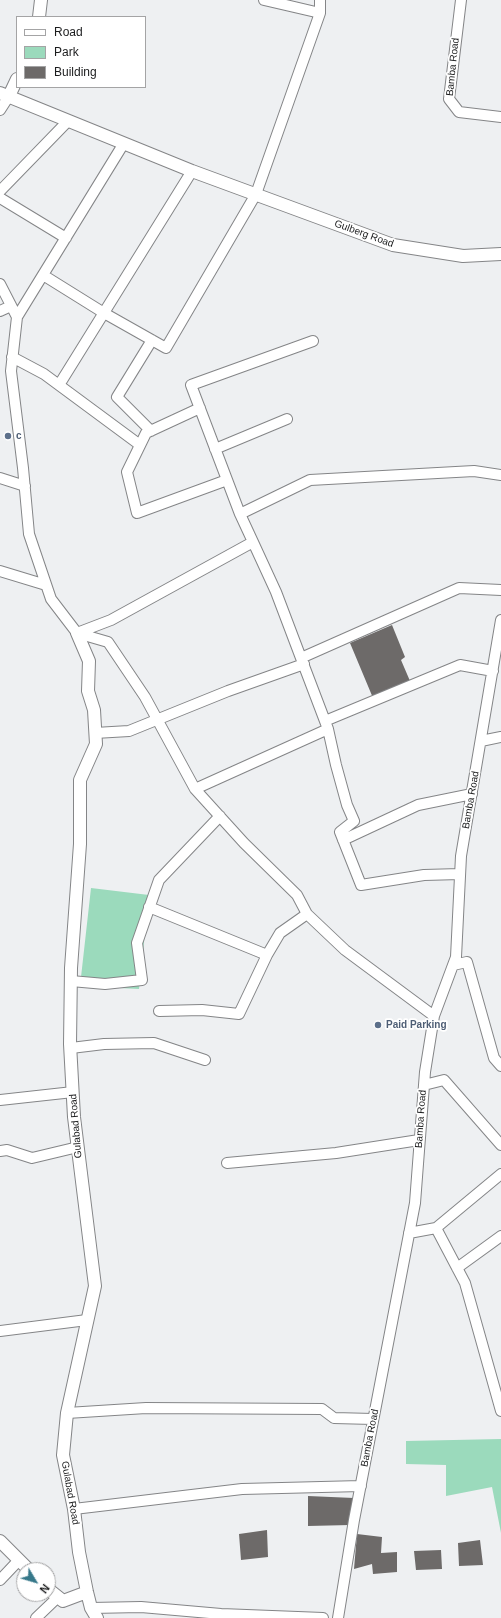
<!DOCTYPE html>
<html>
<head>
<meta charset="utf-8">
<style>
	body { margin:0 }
	#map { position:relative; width:501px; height:1618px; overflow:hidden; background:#eef0f2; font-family:Arial,sans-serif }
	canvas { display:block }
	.legend { position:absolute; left:16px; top:16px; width:130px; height:72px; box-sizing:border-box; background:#fff; border:1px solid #a4a4a5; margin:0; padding:5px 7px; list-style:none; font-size:12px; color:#1b1c1d }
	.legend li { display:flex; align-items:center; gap:8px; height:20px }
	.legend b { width:20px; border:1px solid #a4a4a5 }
	.north { position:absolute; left:16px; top:1562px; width:40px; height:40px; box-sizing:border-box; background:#fff; border:1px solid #a4a4a5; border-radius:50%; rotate:128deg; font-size:11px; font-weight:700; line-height:16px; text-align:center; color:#1b1c1d }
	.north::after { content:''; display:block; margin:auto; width:14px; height:18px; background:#36788a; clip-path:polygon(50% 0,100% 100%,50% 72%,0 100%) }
</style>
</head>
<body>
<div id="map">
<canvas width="501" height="1618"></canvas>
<ul class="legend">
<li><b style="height:5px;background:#fff"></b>Road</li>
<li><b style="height:11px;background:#9bdabc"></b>Park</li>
<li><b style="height:11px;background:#6d6a69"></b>Building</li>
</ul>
<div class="north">N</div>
</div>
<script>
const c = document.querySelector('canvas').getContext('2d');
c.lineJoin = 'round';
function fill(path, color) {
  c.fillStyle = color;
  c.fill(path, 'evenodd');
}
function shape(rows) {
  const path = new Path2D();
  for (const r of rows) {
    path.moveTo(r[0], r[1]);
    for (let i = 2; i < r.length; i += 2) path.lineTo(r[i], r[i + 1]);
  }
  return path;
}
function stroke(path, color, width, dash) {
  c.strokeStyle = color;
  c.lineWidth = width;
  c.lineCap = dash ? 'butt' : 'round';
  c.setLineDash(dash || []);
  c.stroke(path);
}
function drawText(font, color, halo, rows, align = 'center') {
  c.font = font + ' Arial,sans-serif';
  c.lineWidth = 3.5;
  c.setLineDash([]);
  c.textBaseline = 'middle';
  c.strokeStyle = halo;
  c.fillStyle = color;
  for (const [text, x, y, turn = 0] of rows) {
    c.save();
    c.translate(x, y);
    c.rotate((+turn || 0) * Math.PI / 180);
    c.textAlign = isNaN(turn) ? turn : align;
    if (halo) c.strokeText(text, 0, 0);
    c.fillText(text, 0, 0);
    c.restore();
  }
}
fill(shape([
	[91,888,149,895,139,989,80,986],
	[501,1439,501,1533,492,1487,446,1496,446,1465,406,1464,406,1441]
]), '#9bdabc');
fill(shape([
	[392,625,405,657,401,660,410,681,373,698,350,643],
	[308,1496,354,1498,350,1525,308,1526],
	[267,1530,268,1557,241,1560,239,1534],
	[357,1534,382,1537,381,1553,397,1552,397,1572,373,1574,372,1564,354,1569],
	[480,1540,483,1565,459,1566,458,1543],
	[441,1550,442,1569,416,1570,414,1551]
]), '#6d6a69');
const minor = shape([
	[264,0,320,13],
	[461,0,449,99,459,112,501,117],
	[0,110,9,96],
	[124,143,17,317,11,371,23,468,29,534,51,599,77,633,111,620,253,542,240,514,191,385,313,341],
	[0,191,68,121],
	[0,198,66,238],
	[43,275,104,313,166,348,256,194,320,13,320,0],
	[0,284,17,317],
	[0,311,11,306],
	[12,357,44,374,140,445],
	[59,385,192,171],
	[200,408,146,433,127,472,137,513,227,480],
	[151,431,117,397,152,340],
	[215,449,287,419],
	[0,478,25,486],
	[240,514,310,480,474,471,501,475],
	[253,542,276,592,301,658,459,588,501,590],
	[0,571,46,585],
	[77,633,108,642,145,697,195,789,244,843,297,895,307,914,345,950,434,1016],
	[301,658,328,729,336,765,347,805,354,821,340,832,361,885,424,875,460,874],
	[325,721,460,665,493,671],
	[95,733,129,731,228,691,304,664],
	[481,741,501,737],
	[195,789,328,729],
	[343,840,418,805,472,794],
	[149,907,267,955,280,933,307,914],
	[453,965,467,962,494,1058,501,1066],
	[71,981,105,984,142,980,137,943,159,880,220,816],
	[159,1011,202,1010,239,1014,267,955],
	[71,1048,104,1044,154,1043,205,1060],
	[424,1085,444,1080,501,1145],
	[0,1100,73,1092],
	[0,1151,7,1150,32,1158,78,1147],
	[227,1163,336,1153,419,1140],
	[436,1228,465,1283,501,1411],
	[409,1233,436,1228,501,1174],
	[457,1268,501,1236],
	[0,1331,87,1320],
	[67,1413,146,1408,322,1409,334,1418,373,1419],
	[74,1509,242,1489,361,1486],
	[0,1580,19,1560],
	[91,1608,141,1607,221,1614,323,1618],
	[36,1618,58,1597],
	[338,1618,354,1520,415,1203,425,1072,434,1016,456,957,461,856,501,620]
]);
const tertiary = shape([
	[39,17,41,0],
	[0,93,192,171,393,245,463,256,501,254],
	[9,96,17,79],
	[77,633,89,661,88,691,94,710,96,744,80,780,80,844,71,968,70,1044,74,1117,95,1286,67,1413,63,1455,74,1509,79,1552,87,1592,91,1608,97,1618],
	[0,1541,29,1570],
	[48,1589,63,1601,87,1592]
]);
stroke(minor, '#848587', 12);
stroke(tertiary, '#848587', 14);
stroke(minor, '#fff', 10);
stroke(tertiary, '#fff', 12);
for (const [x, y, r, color] of [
	[8,436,4,"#5c6f8a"],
	[378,1025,4,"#5c6f8a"]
]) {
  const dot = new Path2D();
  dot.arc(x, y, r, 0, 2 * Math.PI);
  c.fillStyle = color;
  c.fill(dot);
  stroke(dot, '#fff', 1.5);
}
drawText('10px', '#1b1c1d', '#fff', [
	["Bamba Road",453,67,-84],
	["Gulberg Road",364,234,20],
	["Bamba Road",471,800,-80],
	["Bamba Road",421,1119,-86],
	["Gulabad Road",76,1126,-95],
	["Bamba Road",370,1438,-79],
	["Gulabad Road",70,1493,80]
]);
drawText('bold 10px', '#4e5e75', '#fff', [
	["c",16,436],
	["Paid Parking",386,1025]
], 'left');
</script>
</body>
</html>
